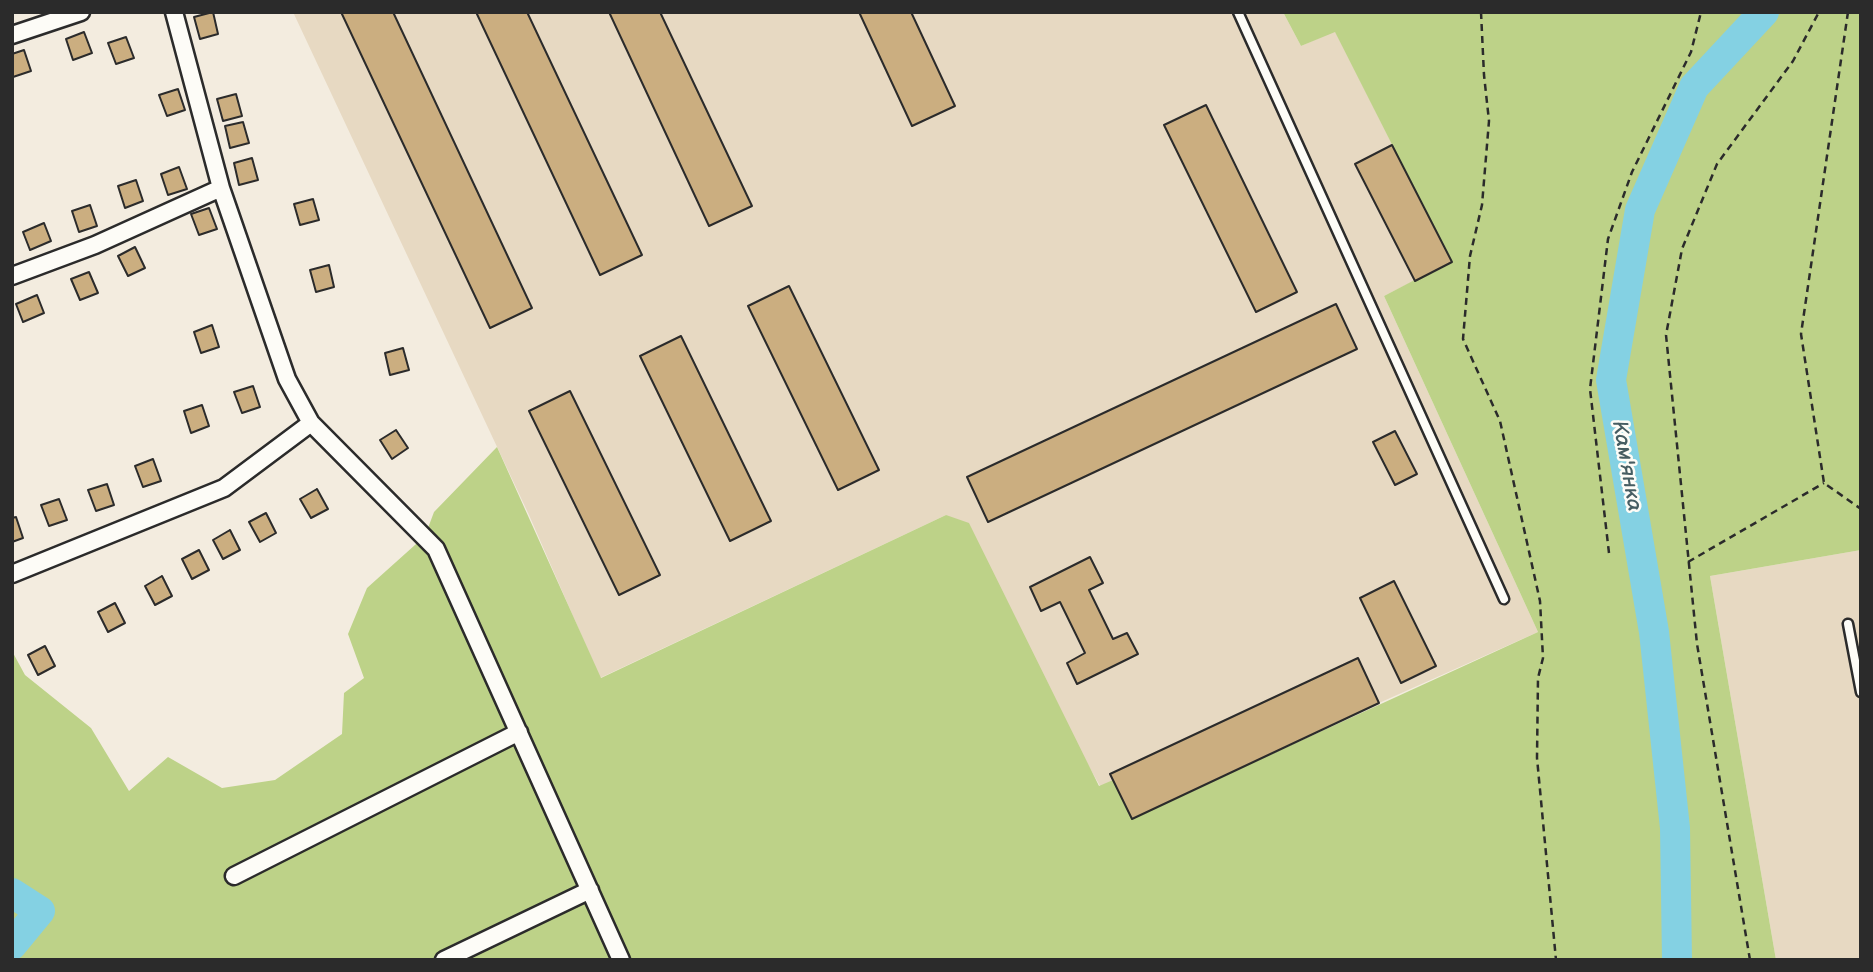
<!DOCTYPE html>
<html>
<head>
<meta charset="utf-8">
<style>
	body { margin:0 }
	#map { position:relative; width:1873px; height:972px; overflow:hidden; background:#f3ecdf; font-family:"Balsamiq Sans",sans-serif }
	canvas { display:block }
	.frame { position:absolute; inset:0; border:14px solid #2b2b2b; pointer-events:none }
</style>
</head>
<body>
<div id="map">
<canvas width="1873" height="972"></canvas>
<div class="frame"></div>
</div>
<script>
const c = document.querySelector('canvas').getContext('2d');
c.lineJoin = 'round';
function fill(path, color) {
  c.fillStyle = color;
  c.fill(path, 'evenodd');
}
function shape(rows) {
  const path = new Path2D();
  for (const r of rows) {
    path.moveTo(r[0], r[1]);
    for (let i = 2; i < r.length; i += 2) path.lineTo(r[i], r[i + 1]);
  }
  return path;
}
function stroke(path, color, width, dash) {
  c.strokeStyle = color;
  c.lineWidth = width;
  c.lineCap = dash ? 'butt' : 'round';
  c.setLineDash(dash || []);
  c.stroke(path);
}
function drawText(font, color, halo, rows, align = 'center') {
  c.font = font + ' "Balsamiq Sans",sans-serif';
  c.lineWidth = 5;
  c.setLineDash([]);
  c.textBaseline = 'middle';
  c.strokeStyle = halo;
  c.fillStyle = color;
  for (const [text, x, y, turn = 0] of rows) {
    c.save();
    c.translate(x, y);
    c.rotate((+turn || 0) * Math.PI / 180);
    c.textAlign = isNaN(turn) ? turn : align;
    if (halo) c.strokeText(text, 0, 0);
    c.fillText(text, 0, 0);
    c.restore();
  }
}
fill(shape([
	[293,12,1283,12,1301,46,1335,31,1452,262,1384,296,1538,632,1379,703,1132,819,1114,780,1100,786,946,515,600,678,529,515],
	[1861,550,1861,960,1776,960,1710,576]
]), '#e7d9c2');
fill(shape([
	[1283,12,1861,12,1861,550,1710,576,1776,960,12,960,12,651,25,675,91,728,129,791,168,757,222,788,275,780,342,734,344,693,364,678,348,634,367,588,425,536,434,512,497,447,601,678,946,515,969,523,1099,786,1113,780,1132,818,1538,632,1384,296,1451,261,1335,32,1301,46]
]), '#bdd288');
stroke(shape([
	[12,893,40,911,12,945],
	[1677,960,1675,828,1654,632,1611,380,1640,210,1694,87,1764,12]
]), '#84d1e3', 30);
const building = shape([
	[213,12,218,34,200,39,194,17,213,12],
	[341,12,393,12,532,308,490,328,341,12],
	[476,12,527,12,642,255,600,275,476,12],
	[609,12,660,12,752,206,709,226,609,12],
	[859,12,911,12,955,106,912,126,859,12],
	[84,32,92,53,73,60,66,39,84,32],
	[126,37,134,58,116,64,108,43,126,37],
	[24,50,31,71,13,77,12,54,24,50],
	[178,89,185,110,167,116,159,95,178,89],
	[236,94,242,116,223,121,217,99,236,94],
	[1206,105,1297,292,1256,312,1164,125,1206,105],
	[243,122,249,143,230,148,225,126,243,122],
	[1392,145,1452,262,1415,281,1355,164,1392,145],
	[252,158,258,180,239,185,234,163,252,158],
	[179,167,187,189,168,195,161,174,179,167],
	[136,180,143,201,125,208,118,186,136,180],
	[313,199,319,220,300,225,294,204,313,199],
	[90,205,97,226,79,232,72,211,90,205],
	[209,208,217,229,199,235,191,214,209,208],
	[44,223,51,241,30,250,23,232,44,223],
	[135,247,145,268,128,276,118,256,135,247],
	[329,265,334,287,316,292,310,270,329,265],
	[89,272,98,293,80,300,71,279,89,272],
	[789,286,879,470,838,490,748,306,789,286],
	[37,295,44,313,23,322,16,304,37,295],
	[1336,304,1357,349,988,522,967,477,1336,304],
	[212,325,219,347,201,353,194,332,212,325],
	[681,336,771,521,730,541,640,356,681,336],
	[403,348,409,370,390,375,385,353,403,348],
	[253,386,260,407,242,413,234,392,253,386],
	[570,391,660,575,619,595,529,411,570,391],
	[202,405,209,426,191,433,184,411,202,405],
	[396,430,408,448,392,459,380,440,396,430],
	[1395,431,1417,474,1395,485,1373,442,1395,431],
	[153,459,161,481,143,487,135,466,153,459],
	[107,484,114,505,96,511,88,490,107,484],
	[317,489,328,509,311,518,300,499,317,489],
	[59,499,67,520,49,526,41,505,59,499],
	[266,513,276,533,260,542,249,522,266,513],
	[16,517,23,538,12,542,12,518,16,517],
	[230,530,240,550,223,559,213,540,230,530],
	[199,550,209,570,192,579,182,559,199,550],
	[1090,557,1103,583,1089,590,1113,639,1127,633,1138,654,1077,684,1067,663,1085,653,1060,602,1041,611,1030,587,1090,557],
	[162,576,172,596,155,605,145,586,162,576],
	[1394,581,1436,666,1401,683,1360,598,1394,581],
	[115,603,125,623,108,632,98,612,115,603],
	[45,646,55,666,38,675,28,655,45,646],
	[1358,658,1379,703,1132,819,1110,774,1358,658]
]);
fill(building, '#cbae80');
stroke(building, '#2b2b2b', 2);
const service = shape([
	[1238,12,1504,599],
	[1848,624,1861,692]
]);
const minor = shape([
	[12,35,81,12],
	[12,276,95,245,221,188],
	[311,423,436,549,621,960],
	[12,574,224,488,311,423,287,379,221,188,174,12],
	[234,876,519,732],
	[444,960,590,890]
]);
stroke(service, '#2b2b2b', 13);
stroke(minor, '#2b2b2b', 21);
stroke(shape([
	[1481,12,1484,75,1489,121,1482,205,1470,256,1463,339,1500,421,1540,601,1543,658,1538,678,1537,758,1556,960],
	[1848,12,1801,334,1824,483,1861,509],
	[1609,553,1590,389,1608,239,1632,172,1691,52,1701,12],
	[1688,562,1824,483],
	[1750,960,1697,644,1666,335,1682,249,1717,164,1793,61,1819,12]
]), '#2b2b2b', 2.5, [7, 5]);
stroke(service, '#fdfcf7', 8);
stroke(minor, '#fdfcf7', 16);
drawText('italic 21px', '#465d62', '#fdfcf7', [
	["Кам'янка",1626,466,80]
]);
</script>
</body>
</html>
